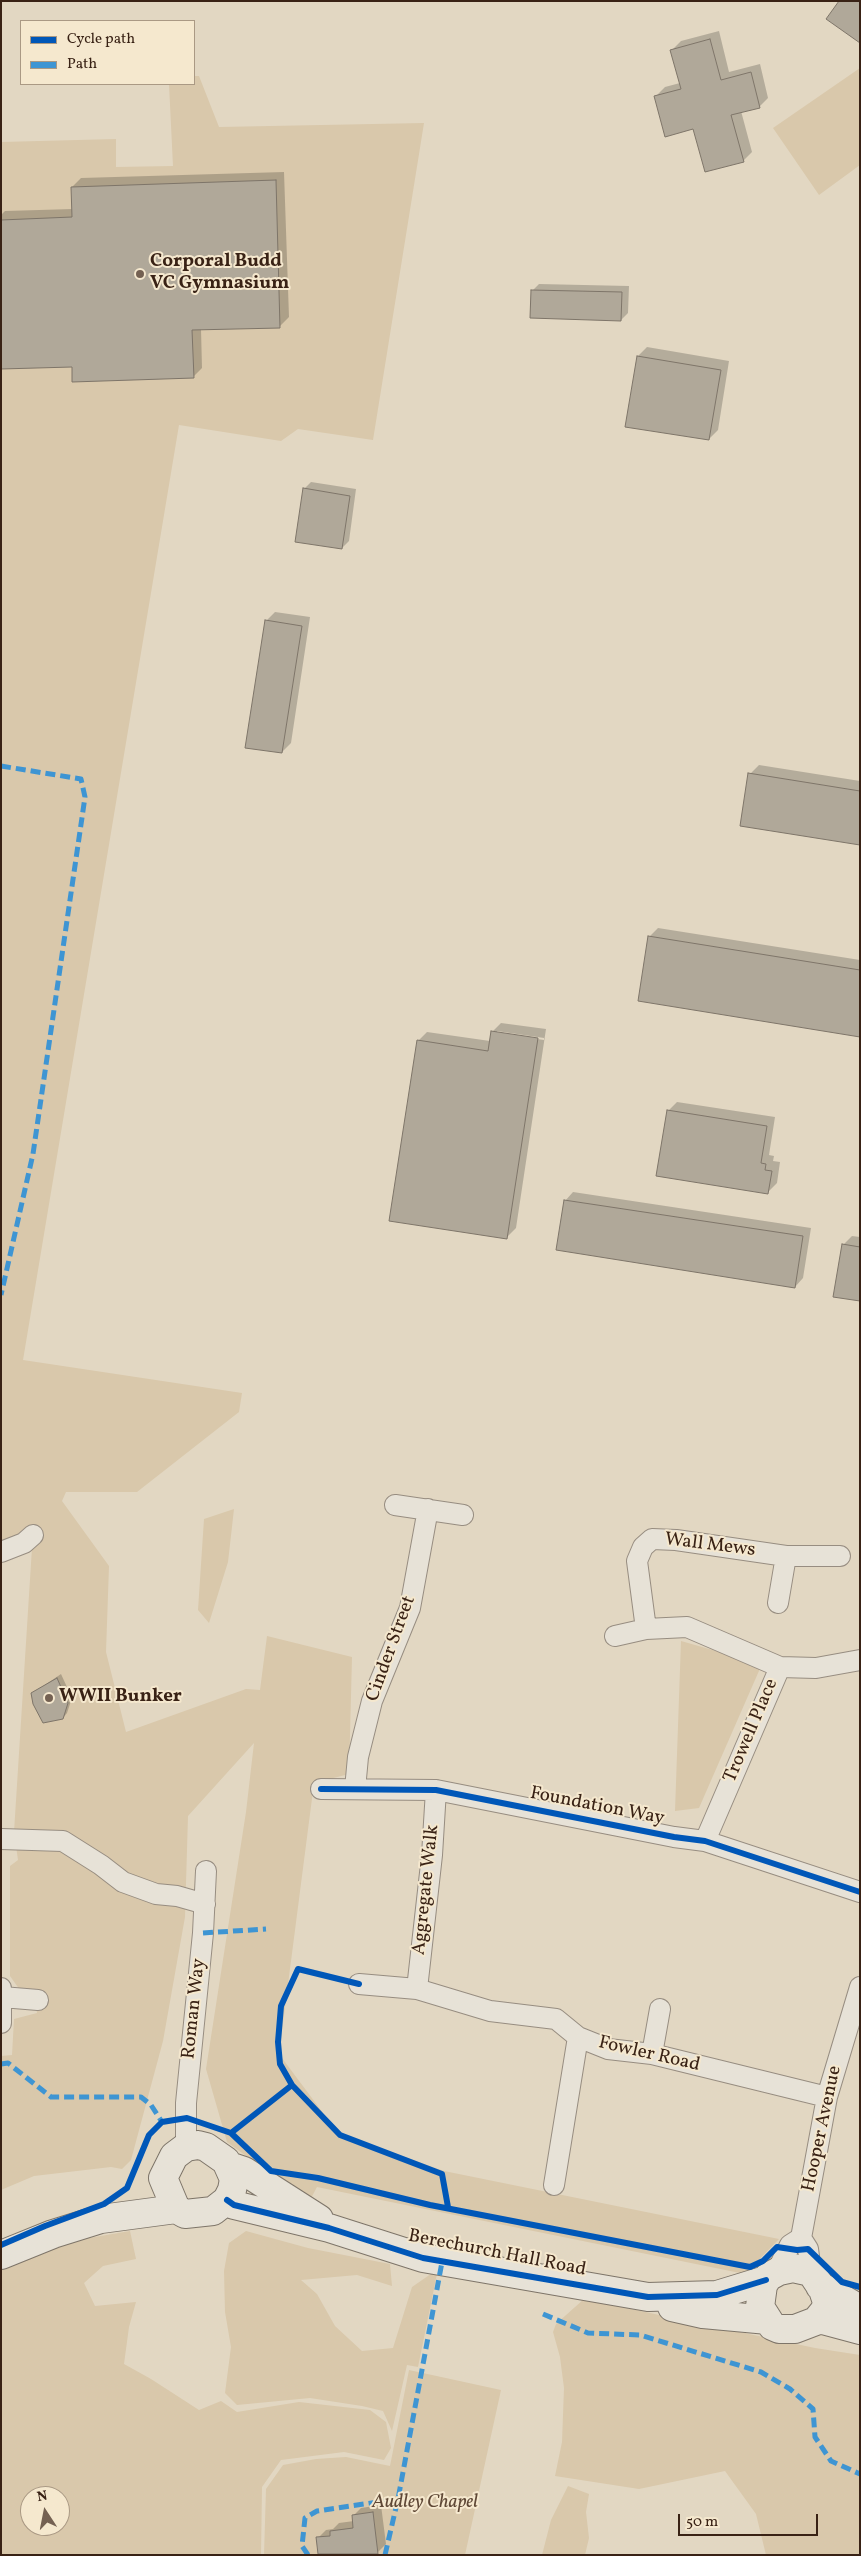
<!DOCTYPE html>
<html>
<head>
<meta charset="utf-8">
<style>
	body { margin:0 }
	#map { position:relative; width:861px; height:2556px; overflow:hidden; background:#e2d7c2; font-family:Vollkorn,serif }
	canvas { display:block }
	.frame { position:absolute; inset:0; border:2px solid #392215; pointer-events:none }
	.legend { position:absolute; left:20px; top:20px; width:175px; height:65px; box-sizing:border-box; background:#f5e8ce; border:1px solid #aa9984; margin:0; padding:6px 9px; list-style:none; font-size:15px; color:#392215 }
	.legend li { display:flex; align-items:center; gap:10px; height:25px }
	.legend b { width:25px; border:1px solid #aa9984 }
	.north { position:absolute; left:20px; top:2486px; width:50px; height:50px; box-sizing:border-box; background:#f5e8ce; border:1px solid #aa9984; border-radius:50%; rotate:349deg; font-size:14px; font-weight:700; line-height:20px; text-align:center; color:#392215 }
	.north::after { content:''; display:block; margin:auto; width:18px; height:22px; background:#746152; clip-path:polygon(50% 0,100% 100%,50% 72%,0 100%) }
	.scale { position:absolute; left:678px; top:2514px; width:140px; height:22px; box-sizing:border-box; border:2px solid #392215; border-top:0; padding-left:6px; font-size:15px; line-height:18px; white-space:nowrap; color:#392215; -webkit-text-stroke:4px #f5e8ce; paint-order:stroke }
</style>
</head>
<body>
<div id="map">
<canvas width="861" height="2556"></canvas>
<div class="frame"></div>
<ul class="legend">
<li><b style="height:6px;background:#0057b8"></b>Cycle path</li>
<li><b style="height:6px;background:#3e95d3"></b>Path</li>
</ul>
<div class="north">N</div>
<div class="scale">50 m</div>
</div>
<script>
const c = document.querySelector('canvas').getContext('2d');
c.lineJoin = 'round';
function fill(path, color) {
  c.fillStyle = color;
  c.fill(path, 'evenodd');
}
function shape(rows) {
  const path = new Path2D();
  for (const r of rows) {
    path.moveTo(r[0], r[1]);
    for (let i = 2; i < r.length; i += 2) path.lineTo(r[i], r[i + 1]);
  }
  return path;
}
function stroke(path, color, width, dash) {
  c.strokeStyle = color;
  c.lineWidth = width;
  c.lineCap = dash ? 'butt' : 'round';
  c.setLineDash(dash || []);
  c.stroke(path);
}
function drawText(font, color, halo, rows, align = 'center') {
  c.font = font + ' Vollkorn,serif';
  c.lineWidth = 4;
  c.setLineDash([]);
  c.textBaseline = 'middle';
  c.strokeStyle = halo;
  c.fillStyle = color;
  for (const [text, x, y, turn = 0] of rows) {
    c.save();
    c.translate(x, y);
    c.rotate((+turn || 0) * Math.PI / 180);
    c.textAlign = isNaN(turn) ? turn : align;
    if (halo) c.strokeText(text, 0, 0);
    c.fillText(text, 0, 0);
    c.restore();
  }
}
fill(shape([
	[860,68,860,165,819,195,773,128],
	[194,76,199,76,219,127,424,123,373,440,298,429,281,441,179,425,23,1360,242,1393,239,1412,137,1492,66,1492,62,1501,109,1566,106,1652,126,1732,246,1689,260,1690,267,1636,352,1657,349,1774,314,1783,279,2054,338,2133,444,2171,779,2239,745,2274,317,2187,309,2202,227,2142,206,2069,246,1812,254,1743,188,1816,185,1917,163,2041,131,2160,122,2169,111,2167,34,2176,1,2190,1,2056,12,2055,14,2019,37,2013,35,1997,22,1993,10,1976,10,1866,18,1860,14,1832,33,1532,1,1545,1,142,116,139,116,167,173,166,169,84,194,84],
	[234,1509,228,1562,209,1623,198,1610,204,1519],
	[681,1641,762,1664,699,1808,675,1811],
	[130,2231,136,2259,103,2266,84,2283,95,2306,136,2302,129,2327,124,2364,151,2379,199,2410,221,2401,237,2412,299,2402,370,2410,386,2422,391,2448,384,2460,344,2452,281,2460,262,2487,261,2555,1,2555,1,2268,54,2244],
	[30,2496,60,2496,60,2526,30,2526],
	[246,2231,308,2248,390,2264,392,2286,357,2275,301,2280,317,2294,335,2326,362,2351,393,2348,412,2287,438,2269,418,2367,407,2365,392,2431,383,2411,362,2406,310,2398,237,2405,225,2393,231,2347,225,2312,224,2271,229,2243],
	[584,2299,815,2348,860,2355,860,2555,766,2555,756,2514,725,2471,639,2489,555,2476,562,2442,564,2388,560,2357,553,2332,556,2324],
	[409,2370,501,2390,465,2555,264,2555,266,2489,283,2465,316,2459,346,2457,390,2466],
	[568,2486,589,2494,586,2512,589,2538,585,2555,542,2555,551,2520]
]), '#d9c8ab');
fill(shape([
	[719,31,729,72,760,64,768,98,759,107,741,111,752,152,743,161,694,128,656,96,665,87,680,83,672,50,681,41],
	[284,172,289,317,280,326,201,329,202,368,193,377,73,366,1,368,1,215,5,211,73,209,72,187,81,178],
	[539,284,629,286,628,313,621,320,533,290],
	[647,347,729,361,718,430,709,439,638,356],
	[311,482,356,489,349,541,342,548,304,489],
	[275,612,310,617,291,743,282,752,266,621],
	[759,765,860,781,860,844,750,774],
	[658,928,860,960,860,1035,649,937],
	[501,1023,546,1029,516,1228,507,1237,418,1041,427,1032,490,1041,492,1032],
	[497,1031,544,1038,544,1040,497,1033],
	[677,1102,775,1117,769,1155,774,1156,773,1161,780,1162,777,1183,768,1192,668,1111],
	[573,1192,811,1228,803,1278,795,1287,565,1201],
	[852,1236,860,1237,860,1299,843,1245],
	[61,1674,72,1698,67,1713,63,1718,33,1693],
	[381,2505,386,2544,378,2552,334,2555,334,2551,318,2538,326,2530,333,2529,339,2523,354,2521,353,2516,361,2508]
]), '#0003');
const building = shape([
	[839,1,860,1,860,43,826,19,839,1],
	[710,39,721,80,751,72,760,108,731,115,744,162,705,172,693,129,665,137,654,96,681,89,670,50,710,39],
	[276,180,280,328,192,330,194,378,72,382,72,367,1,369,1,220,72,217,71,187,276,180],
	[531,290,622,292,621,321,530,318,531,290],
	[637,356,721,370,709,440,625,427,637,356],
	[303,488,350,496,342,549,295,542,303,488],
	[265,620,302,626,282,753,245,748,265,620],
	[748,773,860,791,860,845,740,826,748,773],
	[648,936,860,970,860,1037,638,1001,648,936],
	[491,1031,538,1038,507,1239,389,1221,417,1040,488,1051,491,1031],
	[667,1110,767,1126,761,1163,766,1164,765,1170,772,1171,768,1194,656,1176,667,1110],
	[564,1200,803,1236,795,1288,556,1250,564,1200],
	[842,1244,860,1247,860,1301,833,1297,842,1244],
	[57,1678,68,1703,63,1719,43,1723,33,1704,31,1693,57,1678],
	[373,2512,378,2554,318,2554,316,2537,330,2536,330,2531,353,2528,352,2515,373,2512]
]);
fill(building, '#b0a899');
stroke(building, '#7e7569', 1);
const street = shape([
	[395,1505,463,1515],
	[1,1552,24,1543,33,1535],
	[786,1556,840,1556],
	[646,1629,637,1561,643,1547,652,1539,676,1540,786,1556,778,1603],
	[615,1636,646,1629,687,1627,780,1667],
	[321,1789,436,1790,674,1837,705,1841,860,1892],
	[355,1789,358,1757,372,1701,410,1608,428,1509],
	[1,1839,63,1841,101,1865,123,1882,156,1894,177,1896,205,1904],
	[705,1841,780,1667,816,1668,860,1660],
	[359,1984,417,1989,490,2011,556,2019,578,2037,608,2049,652,2054,827,2097],
	[1,1988,1,2023],
	[417,1989,432,1855,436,1790],
	[2,1997,38,2000],
	[652,2054,660,2009],
	[186,2147,186,2103,203,1933,206,1871],
	[554,2185,578,2037],
	[811,2272,808,2249,801,2238,827,2097,860,1987],
	[776,2273,790,2245,801,2238]
]);
const secondary = shape([
	[198,2145,206,2147,226,2161,234,2179,232,2190,227,2200,213,2211,185,2214,176,2209,163,2178,174,2156,186,2147,198,2145],
	[229,2166,244,2171,319,2219],
	[227,2200,234,2205,329,2228,423,2258,648,2297,717,2295,766,2280],
	[1,2255,53,2234,101,2219,176,2209],
	[793,2268,811,2272,823,2290,827,2302,825,2310,816,2321,795,2329,779,2329,772,2326,760,2307,763,2285,768,2277,779,2271,793,2268],
	[820,2286,860,2309],
	[672,2307,703,2314,768,2320],
	[819,2319,860,2330]
]);
stroke(street, '#978d81', 22);
stroke(secondary, '#7e7569', 30);
stroke(street, '#e7e2d7', 20);
stroke(secondary, '#e7e2d7', 28);
stroke(shape([
	[1,766,81,779,85,797,33,1154,1,1295],
	[203,1933,266,1929],
	[1,2064,8,2063,51,2097,141,2097,151,2105,162,2122],
	[543,2314,588,2333,640,2335,761,2372,790,2389,813,2409,815,2437,831,2461,860,2474],
	[308,2555,302,2546,305,2518,317,2511,398,2499],
	[385,2555,398,2499,442,2262]
]), '#3e95d3', 5, [10, 5]);
stroke(shape([
	[321,1789,436,1790,674,1837,705,1841,860,1892],
	[359,1984,298,1969,281,2006,278,2042,280,2064,292,2085,340,2135,442,2174,448,2207],
	[231,2133,271,2171,318,2178,430,2205,750,2267,763,2261,777,2247,797,2250,808,2249,842,2282,860,2287],
	[227,2200,234,2205,329,2228,423,2258,648,2297,717,2295,766,2280],
	[1,2245,45,2226,104,2204,127,2188,149,2135,162,2122,187,2118,231,2133,292,2085]
]), '#0057b8', 6);
for (const [x, y, r, color] of [
	[140,274,5,"#746152"],
	[49,1698,5,"#746152"]
]) {
  const dot = new Path2D();
  dot.arc(x, y, r, 0, 2 * Math.PI);
  c.fillStyle = color;
  c.fill(dot);
  stroke(dot, '#f5e8ce', 2);
}
drawText('bold 19px', '#392215', '#f5e8ce', [
	["Corporal Budd",150,263],
	["VC Gymnasium",150,285],
	["WWII Bunker",59,1698]
], 'left');
drawText('19px', '#392215', '#f5e8ce', [
	["Wall Mews",710,1546,7],
	["Cinder Street",392,1649,-70],
	["Trowell Place",752,1731,-67],
	["Foundation Way",597,1807,11],
	["Aggregate Walk",427,1890,-84],
	["Roman Way",195,2009,-84],
	["Fowler Road",649,2055,13],
	["Hooper Avenue",823,2129,-78],
	["Berechurch Hall Road",497,2254,11]
]);
drawText('italic 19px', '#5f4836', '#f5e8ce', [
	["Audley Chapel",425,2504]
]);
</script>
</body>
</html>
